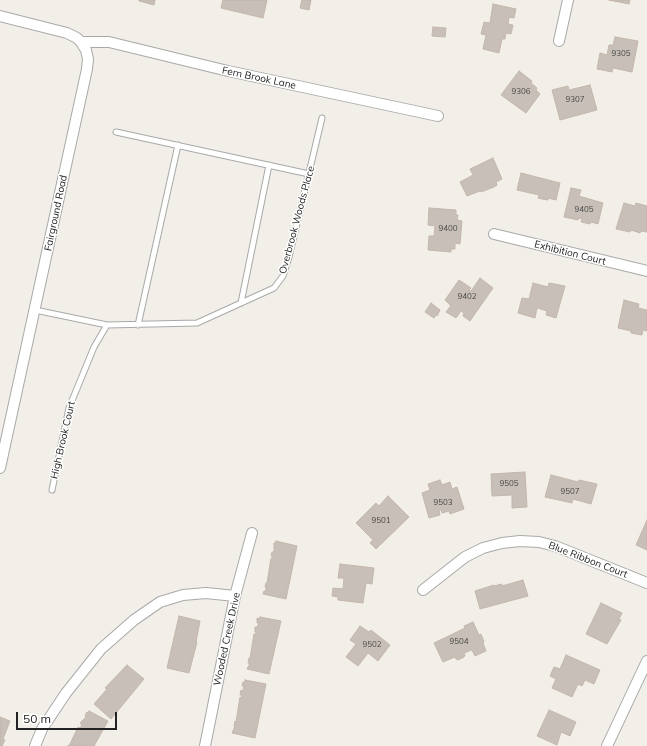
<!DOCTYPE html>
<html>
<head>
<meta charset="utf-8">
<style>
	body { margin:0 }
	#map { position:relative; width:647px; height:746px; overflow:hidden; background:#f2efe9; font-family:Mulish,sans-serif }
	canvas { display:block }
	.scale { position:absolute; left:16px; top:712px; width:101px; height:18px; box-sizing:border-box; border:2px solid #222; border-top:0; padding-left:5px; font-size:12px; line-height:14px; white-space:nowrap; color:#222; -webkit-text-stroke:3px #fff; paint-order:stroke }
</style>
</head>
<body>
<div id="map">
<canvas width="647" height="746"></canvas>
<div class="scale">50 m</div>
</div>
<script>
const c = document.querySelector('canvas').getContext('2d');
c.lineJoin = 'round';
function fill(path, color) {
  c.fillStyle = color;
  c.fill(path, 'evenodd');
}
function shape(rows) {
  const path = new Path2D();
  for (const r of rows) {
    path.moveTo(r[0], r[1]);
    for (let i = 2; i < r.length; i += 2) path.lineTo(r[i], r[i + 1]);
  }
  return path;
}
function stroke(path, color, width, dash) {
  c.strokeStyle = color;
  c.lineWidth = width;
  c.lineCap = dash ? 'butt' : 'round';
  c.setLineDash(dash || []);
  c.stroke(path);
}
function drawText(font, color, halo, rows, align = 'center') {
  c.font = font + ' Mulish,sans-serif';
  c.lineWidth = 3;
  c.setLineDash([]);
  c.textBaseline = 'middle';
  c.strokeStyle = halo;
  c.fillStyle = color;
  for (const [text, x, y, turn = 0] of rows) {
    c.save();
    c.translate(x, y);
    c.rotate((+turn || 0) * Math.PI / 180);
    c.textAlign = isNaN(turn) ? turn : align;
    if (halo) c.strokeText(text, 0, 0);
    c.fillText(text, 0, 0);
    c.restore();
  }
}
const building = shape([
	[139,0,155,0,154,5,139,1,139,0],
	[223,0,267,0,263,18,221,8,223,0],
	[302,0,311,0,309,10,300,8,302,0],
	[609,0,630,0,629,4,609,0],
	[493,4,516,9,514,18,509,17,508,24,513,25,511,34,506,33,505,39,502,39,499,53,483,49,486,35,481,34,484,22,490,23,493,4],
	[433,27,446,28,445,37,432,36,433,27],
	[615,37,638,41,632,72,613,68,612,72,597,69,600,53,607,55,609,45,613,45,615,37],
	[519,71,532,81,531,83,537,88,536,90,540,94,526,113,501,95,519,71],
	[590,85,597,110,560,120,552,90,568,86,569,90,590,85],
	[493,158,502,179,496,182,497,185,494,187,481,192,480,190,480,191,467,196,460,182,473,175,470,169,493,158],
	[521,173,560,183,556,200,548,198,548,200,542,199,538,198,539,195,517,190,521,173],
	[571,188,581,190,579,196,603,203,598,224,591,222,590,224,581,222,582,219,579,218,578,220,564,217,571,188],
	[624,203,635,206,636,203,647,206,647,232,641,231,640,233,631,230,630,232,616,229,624,203],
	[429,208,456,210,456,215,458,215,457,220,462,221,460,244,455,243,455,249,451,249,451,252,428,250,429,236,434,236,435,226,428,225,429,208],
	[480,278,493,288,470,321,463,316,464,313,461,311,456,318,446,312,452,304,450,305,445,300,459,280,471,288,469,290,471,291,480,278],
	[533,283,548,287,549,283,565,286,556,318,546,315,547,311,537,308,535,318,518,313,522,298,529,299,533,283],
	[624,300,639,304,638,308,647,310,647,331,643,330,642,335,631,333,631,331,618,328,624,300],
	[431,303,440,310,437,316,436,315,434,318,425,312,431,303],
	[525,472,527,507,512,508,512,495,492,496,491,474,525,472],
	[551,475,578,482,579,480,597,484,591,504,573,499,572,503,545,497,551,475],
	[440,480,442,485,450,482,452,489,457,487,464,509,450,514,449,511,442,513,441,510,439,510,440,515,429,518,422,493,430,490,428,484,440,480],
	[388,496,409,517,376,549,370,543,373,540,356,523,376,503,379,506,388,496],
	[647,520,647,550,636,545,647,520],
	[276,541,297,546,286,599,263,594,264,591,266,591,266,588,265,587,266,583,267,583,271,558,273,559,273,557,271,556,272,552,274,552,274,543,276,543,276,541],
	[340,564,374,568,372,584,366,583,363,603,338,600,338,597,332,596,333,588,343,589,344,578,338,578,340,564],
	[523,580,528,596,480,609,475,591,494,585,494,586,502,584,502,586,523,580],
	[601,603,622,613,619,619,621,620,607,644,586,634,601,603],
	[179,616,200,621,196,642,197,642,189,673,167,668,179,616],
	[260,617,281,621,269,674,247,669,250,663,248,663,249,658,250,658,254,634,256,634,256,632,255,632,255,627,257,627,259,623,257,623,257,618,259,619,260,617],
	[473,622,479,635,481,634,484,642,483,643,486,651,475,656,472,650,464,653,465,655,464,657,458,660,456,659,455,657,443,662,434,643,465,628,464,626,473,622],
	[360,626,369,632,371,630,390,645,378,661,368,653,358,666,346,657,356,644,350,640,360,626],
	[566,655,600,670,594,684,585,680,582,686,578,684,572,697,552,688,556,679,550,676,554,667,560,669,566,655],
	[127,665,144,679,111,719,94,704,107,689,105,688,127,665],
	[245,680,266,684,255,738,232,733,235,726,234,726,235,721,236,722,240,697,242,698,242,695,240,695,241,690,243,691,244,686,242,686,243,682,245,682,245,680],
	[549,710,576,722,570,736,561,732,557,745,537,736,549,710],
	[89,711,108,721,94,746,67,746,69,746,78,727,80,728,82,725,80,723,86,717,85,716,87,712,88,713,89,711],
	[0,717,10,721,3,739,5,740,2,746,0,746,0,717]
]);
fill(building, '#c7bfb8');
stroke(building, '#c4b6ab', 1);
const service = shape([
	[116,132,309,174],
	[241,303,269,165],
	[35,310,107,325,197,323,274,288,283,276,289,257,322,118],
	[138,325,178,145],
	[52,490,69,408,94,347,107,325]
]);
const minor = shape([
	[0,16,67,33,77,38,81,42,86,50,88,59,87,69,0,468],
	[559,41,568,0],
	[81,42,109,42,228,71,438,116],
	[494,234,647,271],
	[423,590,465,557,483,548,502,543,520,541,539,542,555,546,647,583],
	[35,746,42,729,66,693,101,649,134,620,160,602,183,595,206,593,235,596],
	[205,746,235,596,252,533],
	[607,746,647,661]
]);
stroke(service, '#a9a9a9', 7);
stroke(minor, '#a9a9a9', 12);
stroke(service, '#fff', 5);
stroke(minor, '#fff', 10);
drawText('8px', '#4b4948', null, [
	["9305",621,54],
	["9306",521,92],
	["9307",575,100],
	["9405",584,210],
	["9400",448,229],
	["9402",467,297],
	["9505",509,484],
	["9507",570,492],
	["9503",443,503],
	["9501",381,521],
	["9504",459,642],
	["9502",372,645]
]);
drawText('10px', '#222', '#fff', [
	["Fern Brook Lane",259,78,12],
	["Fairground Road",56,213,-78],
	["Overbrook Woods Place",297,220,-75],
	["Exhibition Court",570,253,14],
	["High Brook Court",63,440,-77],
	["Blue Ribbon Court",588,560,21],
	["Wooded Creek Drive",227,639,-78]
]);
</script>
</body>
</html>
